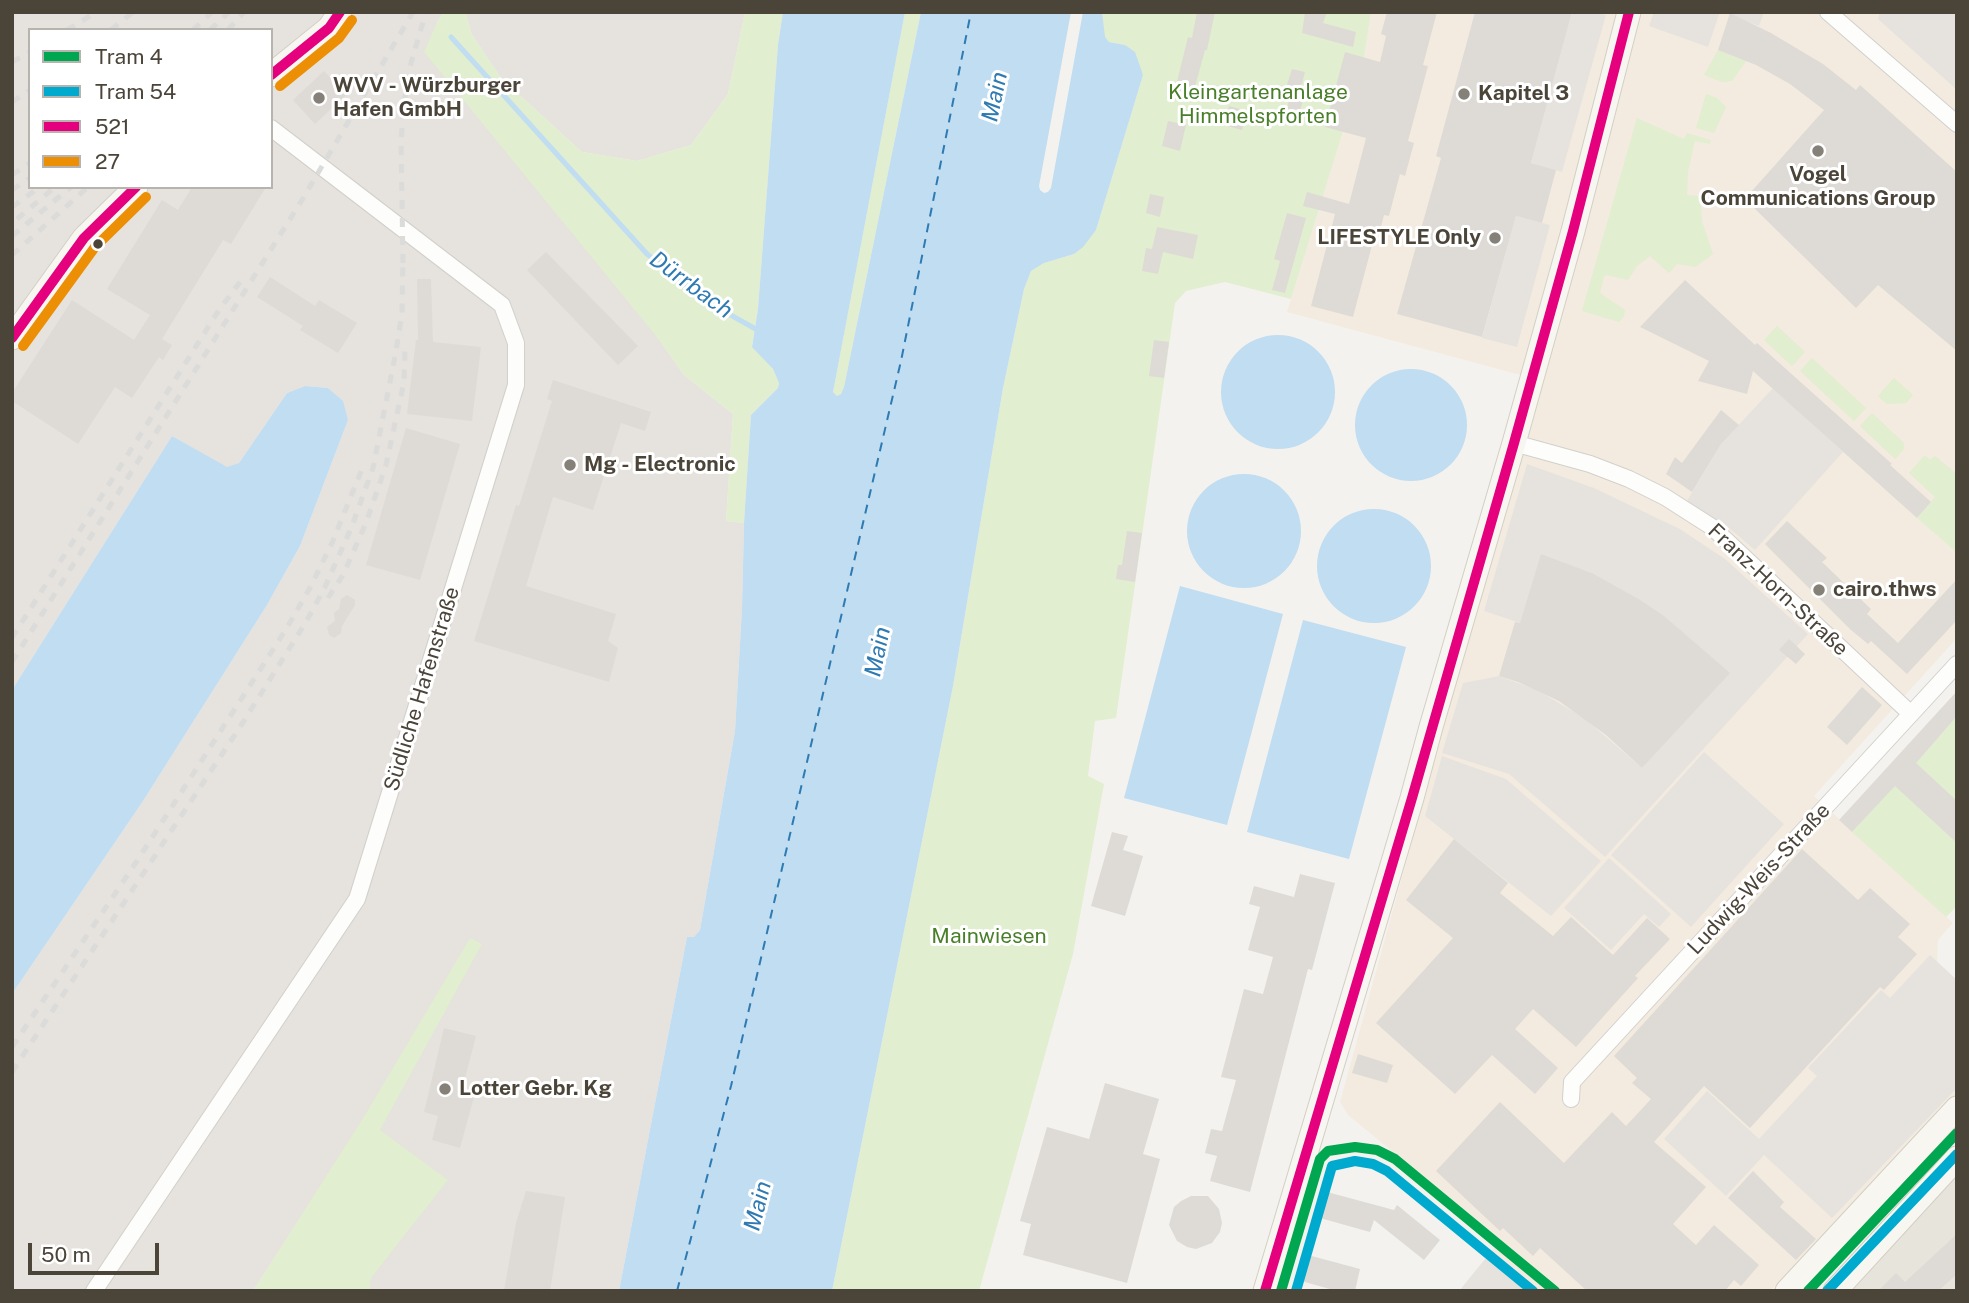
<!DOCTYPE html>
<html>
<head>
<meta charset="utf-8">
<style>
	body { margin:0 }
	#map { position:relative; width:1969px; height:1303px; overflow:hidden; background:#f4f2ee; font-family:"Public Sans",sans-serif }
	canvas { display:block }
	.frame { position:absolute; inset:0; border:14px solid #4b4439; pointer-events:none }
	.legend { position:absolute; left:28px; top:28px; width:245px; height:161px; box-sizing:border-box; background:#fff; border:2px solid #b7b4b0; margin:0; padding:9px 12px; list-style:none; font-size:21px; color:#4b4439 }
	.legend li { display:flex; align-items:center; gap:14px; height:35px }
	.legend b { width:35px; border:2px solid #b7b4b0 }
	.scale { position:absolute; left:28px; top:1243px; width:131px; height:32px; box-sizing:border-box; border:4px solid #4b4439; border-top:0; padding-left:9px; font-size:21px; line-height:24px; white-space:nowrap; color:#4b4439; -webkit-text-stroke:5px #fff; paint-order:stroke }
</style>
</head>
<body>
<div id="map">
<canvas width="1969" height="1303"></canvas>
<div class="frame"></div>
<ul class="legend">
<li><b style="height:9px;background:#00a650"></b>Tram 4</li>
<li><b style="height:9px;background:#00a9ce"></b>Tram 54</li>
<li><b style="height:9px;background:#e5007d"></b>521</li>
<li><b style="height:9px;background:#ec8f04"></b>27</li>
</ul>
<div class="scale">50 m</div>
</div>
<script>
const c = document.querySelector('canvas').getContext('2d');
c.lineJoin = 'round';
function fill(path, color) {
  c.fillStyle = color;
  c.fill(path, 'evenodd');
}
function shape(rows) {
  const path = new Path2D();
  for (const r of rows) {
    if (r.length === 3) {
      path.moveTo(r[0] + r[2], r[1]);
      path.arc(r[0], r[1], r[2], 0, 2 * Math.PI);
      continue;
    }
    path.moveTo(r[0], r[1]);
    for (let i = 2; i < r.length; i += 2) path.lineTo(r[i], r[i + 1]);
  }
  return path;
}
function stroke(path, color, width, dash) {
  c.strokeStyle = color;
  c.lineWidth = width;
  c.lineCap = dash ? 'butt' : 'round';
  c.setLineDash(dash || []);
  c.stroke(path);
}
function drawText(font, color, halo, rows, align = 'center') {
  c.font = font + ' "Public Sans",sans-serif';
  c.lineWidth = 6;
  c.setLineDash([]);
  c.textBaseline = 'middle';
  c.strokeStyle = halo;
  c.fillStyle = color;
  for (const [text, x, y, turn = 0] of rows) {
    c.save();
    c.translate(x, y);
    c.rotate((+turn || 0) * Math.PI / 180);
    c.textAlign = isNaN(turn) ? turn : align;
    if (halo) c.strokeText(text, 0, 0);
    c.fillText(text, 0, 0);
    c.restore();
  }
}
fill(shape([
	[1957,1174,1957,1291,1852,1291]
]), '#e7e4dc');
fill(shape([
	[1371,12,1957,12,1957,474,1917,518,1957,553,1957,638,1814,796,1953,923,1938,940,1937,962,1957,980,1957,1095,1833,1228,1770,1291,1459,1291,1501,1240,1348,1115,1340,1102,1539,380,1287,312,1362,70]
]), '#f3ebdf');
fill(shape([
	[12,12,444,12,437,22,684,375,733,414,726,521,744,523,742,609,735,731,700,930,694,937,687,937,619,1291,369,1291,380,1130,366,1116,253,1291,12,1291,12,994,143,801,267,605,300,546,348,420,342,401,328,388,305,386,287,393,239,463,227,468,172,436,12,690],
	[30,30,271,30,271,187,30,187],
	[465,12,745,12,728,94,691,145,637,161,582,152,501,78,472,35]
]), '#e6e2de');
fill(shape([
	[444,12,465,12,472,35,501,78,582,152,637,161,691,145,728,94,745,12,783,12,778,45,758,309,752,346,773,369,779,383,778,388,751,415,744,523,726,521,733,414,684,375,660,341,424,52,437,22],
	[905,12,921,12,844,387,841,394,837,396,833,392],
	[1102,12,1371,12,1362,70,1291,299,1225,282,1186,291,1175,303,1116,718,1095,721,1088,776,1104,784,1073,954,979,1291,832,1291,953,686,1003,388,1024,289,1031,271,1044,263,1074,254,1096,230,1143,75,1125,45,1109,42,1104,37],
	[1718,50,1746,61,1732,81,1722,82,1704,75],
	[1706,94,1717,98,1726,107,1714,133,1696,128],
	[1637,118,1684,139,1687,133,1711,140,1710,144,1695,141,1688,171,1687,195,1700,196,1702,221,1713,254,1695,267,1677,264,1669,273,1650,256,1637,266,1628,280,1606,275,1604,277,1600,293,1625,310,1624,316,1619,322,1582,311],
	[1777,326,1805,352,1792,366,1764,340],
	[1812,358,1866,408,1854,421,1800,371],
	[1894,378,1913,395,1906,403,1887,404,1878,396],
	[1872,413,1904,443,1904,449,1895,459,1860,426],
	[1925,455,1930,460,1935,456,1957,474,1957,553,1917,518,1935,497,1909,473],
	[1957,716,1957,906,1946,917,1852,832],
	[470,938,482,944,380,1130,448,1180,371,1278,369,1291,253,1291,365,1115]
]), '#e1eecf');
fill(shape([
	[1572,12,1594,12,1606,15,1562,172,1531,163],
	[1654,12,1720,12,1708,47,1649,26],
	[1722,12,1764,12,1759,26],
	[1880,12,1957,12,1957,90,1878,19],
	[393,64,406,73,397,117,395,152,398,208,336,164],
	[328,199,395,238,389,351,378,387,343,365,374,322,301,280,298,248],
	[1516,216,1550,225,1517,347,1482,338],
	[1773,388,1843,452,1755,550,1729,528,1687,501,1721,444],
	[1527,464,1594,488,1680,529,1725,559,1808,634,1605,857,1509,774,1442,753,1463,683,1499,676,1537,690,1584,718,1642,768,1729,673,1663,615,1639,599,1594,574,1520,623,1484,611],
	[1704,752,1784,824,1691,927,1611,855],
	[1442,756,1506,779,1601,861,1551,916,1425,816],
	[1609,858,1671,914,1659,927,1644,914,1611,950,1564,908],
	[1930,955,1957,980,1957,1088,1832,1218,1764,1155,1726,1196,1664,1139,1707,1091,1759,1139,1817,1076,1808,1068,1881,990,1890,998],
	[1490,1253,1537,1291,1459,1291]
]), '#e6e3df');
fill(shape([
	[783,12,905,12,834,387,833,392,837,396,841,394,844,387,921,12,1071,12,1039,186,1040,190,1044,193,1048,192,1051,188,1083,12,1102,12,1105,37,1109,42,1125,45,1135,52,1143,75,1096,230,1083,247,1074,254,1044,263,1031,271,1024,289,1003,388,953,686,832,1291,619,1291,687,937,694,937,700,930,735,731,742,609,744,523,751,415,778,388,779,383,773,369,752,347,758,309,778,45],
	[1278,392,57],
	[1411,425,56],
	[305,386,328,388,343,401,348,420,300,546,267,605,143,801,12,994,12,690,172,436,227,467,239,463,287,393],
	[1244,531,57],
	[1374,566,57],
	[1180,586,1283,614,1227,825,1124,798],
	[1303,620,1406,647,1349,859,1247,832]
]), '#c0ddf1');
stroke(shape([
	[451,37,647,254,711,304,761,332]
]), '#c0ddf1', 5);
stroke(shape([
	[677,1291,731,1086,901,361,971,12]
]), '#2e7ab2', 2, [9, 7]);
fill(shape([
	[1197,12,1215,12,1207,50,1205,50,1193,94,1175,90,1188,37,1192,38],
	[1305,12,1327,12,1323,23,1356,32,1353,47,1302,33],
	[1387,12,1437,12,1423,65,1428,66,1408,141,1414,143,1405,176,1400,174,1389,216,1384,215,1379,235,1375,234,1353,317,1311,306,1335,214,1303,206,1307,192,1349,204,1366,138,1325,127,1345,52,1380,62,1386,36,1381,34],
	[1475,12,1572,12,1531,163,1556,170,1542,223,1516,216,1482,337,1397,314,1441,158,1436,156],
	[1730,13,1771,33,1823,64,1856,90,1860,85,1957,172,1957,351,1878,285,1856,308,1751,205,1751,192,1824,110,1790,84,1756,65,1718,50],
	[1292,69,1305,72,1300,91,1286,88],
	[324,71,346,95,315,124,293,100],
	[1291,92,1304,96,1299,115,1286,112],
	[1229,106,1247,111,1242,130,1224,125],
	[1168,121,1186,125,1180,151,1162,146],
	[192,187,266,187,231,244,223,240,162,339,172,345,163,360,159,357,132,398,115,387,78,444,12,401,12,393,72,300,134,340,150,315,107,289,162,200,178,210],
	[1150,194,1164,197,1160,217,1146,213],
	[1287,213,1306,218,1285,293,1272,290,1280,261,1274,259],
	[1157,227,1198,235,1193,259,1163,252,1158,274,1142,271,1146,248,1152,249],
	[546,252,638,346,618,365,527,270],
	[270,277,315,306,319,300,357,323,338,353,300,330,303,326,257,297],
	[417,279,431,279,433,342,481,347,472,421,407,414,416,340,418,340],
	[1685,280,1755,345,1757,343,1892,464,1890,465,1931,502,1917,518,1753,371,1747,394,1698,381,1709,361,1640,327],
	[1154,340,1169,342,1164,378,1149,376],
	[553,380,651,412,645,431,621,423,593,510,553,497,526,586,616,614,608,641,618,648,609,682,474,641,516,505,519,506,552,401,547,399],
	[1721,410,1739,425,1721,444,1692,492,1666,474,1675,457,1682,463],
	[406,428,460,444,420,580,366,565],
	[1787,521,1827,558,1822,562,1871,609,1867,614,1898,643,1957,579,1957,620,1907,674,1871,641,1868,644,1851,630,1765,544],
	[1127,531,1142,533,1135,582,1116,579,1118,565,1122,565],
	[1541,554,1594,574,1639,599,1663,615,1730,673,1642,768,1606,735,1559,701,1518,682,1499,676,1515,622,1520,623],
	[347,595,355,600,355,605,342,626,341,633,334,638,329,635,327,627,335,621,334,613,339,609,341,599],
	[1789,639,1805,654,1796,664,1779,650],
	[1862,687,1882,705,1847,745,1827,727],
	[1957,691,1957,716,1916,763,1957,801,1957,843,1895,786,1852,832,1839,820],
	[1112,832,1128,836,1123,850,1143,856,1125,916,1091,906],
	[1454,839,1508,883,1500,893,1553,936,1571,917,1613,955,1647,918,1670,939,1635,976,1638,978,1576,1047,1533,1009,1515,1029,1558,1068,1535,1094,1492,1055,1455,1094,1376,1023,1453,938,1406,900],
	[1802,849,1858,900,1870,888,1910,924,1898,937,1917,954,1884,990,1880,987,1750,1128,1704,1086,1654,1142,1706,1187,1673,1224,1696,1245,1714,1225,1759,1265,1741,1286,1734,1280,1725,1291,1587,1291,1540,1248,1533,1256,1503,1228,1500,1231,1436,1171,1500,1102,1564,1163,1612,1112,1626,1126,1651,1099,1632,1083,1637,1078,1614,1056],
	[1300,874,1335,883,1312,970,1308,969,1250,1192,1210,1181,1217,1156,1205,1153,1211,1129,1222,1131,1236,1080,1221,1077,1244,989,1263,994,1273,957,1248,950,1260,907,1249,904,1254,886,1294,897],
	[444,1028,476,1036,462,1090,475,1093,460,1148,432,1140,438,1116,424,1112],
	[1358,1054,1393,1065,1387,1083,1352,1073],
	[1105,1083,1159,1099,1143,1154,1160,1159,1127,1283,1023,1255,1031,1224,1020,1221,1047,1127,1089,1139],
	[1753,1171,1784,1202,1780,1207,1816,1239,1796,1260,1728,1198],
	[526,1191,565,1197,550,1291,504,1291,516,1223],
	[1327,1192,1394,1210,1397,1205,1440,1240,1424,1260,1374,1220,1370,1232,1320,1218],
	[1191,1196,1208,1196,1219,1209,1222,1223,1220,1232,1212,1243,1196,1249,1187,1247,1177,1241,1169,1225,1174,1207,1181,1201],
	[1957,1234,1957,1274,1938,1291,1878,1291,1896,1273,1905,1282],
	[1308,1255,1360,1269,1355,1291,1337,1291,1301,1281]
]), '#dedbd6');
const street = shape([
	[1828,12,1957,124],
	[1514,443,1590,464,1629,479,1665,497,1712,527,1911,714],
	[1571,1099,1572,1082,1957,664],
	[94,1291,357,899,516,385,516,343,502,305,271,128]
]);
const secondary = shape([
	[271,75,329,28,340,12],
	[12,338,84,238,136,187],
	[1265,1291,1412,798,1431,727,1514,443,1573,231,1629,12],
	[1787,1291,1957,1108],
	[1835,1291,1957,1158]
]);
stroke(street, '#d2d0cb', 18);
stroke(secondary, '#d3cfc5', 25);
stroke(street, '#fdfdfc', 16);
stroke(secondary, '#f7f6f1', 23);
stroke(shape([
	[67,30,96,12],
	[111,30,133,12],
	[193,30,212,12],
	[210,30,229,12],
	[228,30,244,12],
	[12,62,30,52],
	[12,102,30,90],
	[12,175,30,163],
	[12,190,30,178],
	[12,207,40,187],
	[17,219,55,187],
	[12,236,71,187],
	[12,255,88,187],
	[403,263,401,142,404,102,411,63,426,12],
	[328,598,343,575,366,523,386,465,404,382,405,347],
	[12,638,219,310,243,278],
	[12,662,302,200,413,12],
	[12,1047,137,861,285,631,311,586,332,543,362,469],
	[12,1072,240,727,306,622,325,587,352,526,373,468,396,351,402,313,403,255]
]), '#dbdbda', 5, [9, 9]);
stroke(shape([
	[271,75,329,28,340,12],
	[12,338,84,238,136,187],
	[1265,1291,1412,798,1514,443,1573,231,1629,12]
]), '#e5007d', 10);
stroke(shape([
	[280,86,339,38,352,20],
	[23,346,95,247,146,197]
]), '#ec8f04', 10);
stroke(shape([
	[1281,1291,1320,1159,1328,1151,1355,1147,1377,1150,1395,1159,1555,1291],
	[1808,1291,1957,1133]
]), '#00a650', 10);
stroke(shape([
	[1296,1291,1332,1166,1355,1161,1373,1164,1387,1171,1533,1291],
	[1827,1291,1957,1154]
]), '#00a9ce', 10);
for (const [x, y, r, color] of [
	[1464,94,7,"#868178"],
	[319,98,7,"#868178"],
	[1818,151,7,"#868178"],
	[1495,238,7,"#868178"],
	[98,244,6,"#4b4439"],
	[570,465,7,"#868178"],
	[1819,590,7,"#868178"],
	[445,1089,7,"#868178"]
]) {
  const dot = new Path2D();
  dot.arc(x, y, r, 0, 2 * Math.PI);
  c.fillStyle = color;
  c.fill(dot);
  stroke(dot, '#fff', 2.5);
}
drawText('bold 21px', '#4b4439', '#fff', [
	["WVV - Würzburger",333,86],
	["Hafen GmbH",333,110],
	["Kapitel 3",1478,94],
	["Vogel",1818,175,"center"],
	["Communications Group",1818,199,"center"],
	["LIFESTYLE Only",1481,238,"right"],
	["Mg - Electronic",584,465],
	["cairo.thws",1833,590],
	["Lotter Gebr. Kg",459,1089]
], 'left');
drawText('21px', '#4a7f2a', '#fff', [
	["Kleingartenanlage",1258,93],
	["Himmelspforten",1258,117],
	["Mainwiesen",989,937]
]);
drawText('21px', '#4b4439', '#fff', [
	["Franz-Horn-Straße",1778,590,43],
	["Südliche Hafenstraße",422,689,-73],
	["Ludwig-Weis-Straße",1759,879,-47]
]);
drawText('italic 23px', '#2e7ab2', '#fff', [
	["Main",995,97,-78],
	["Dürrbach",691,285,36],
	["Main",878,652,-78],
	["Main",758,1206,-76]
]);
</script>
</body>
</html>
